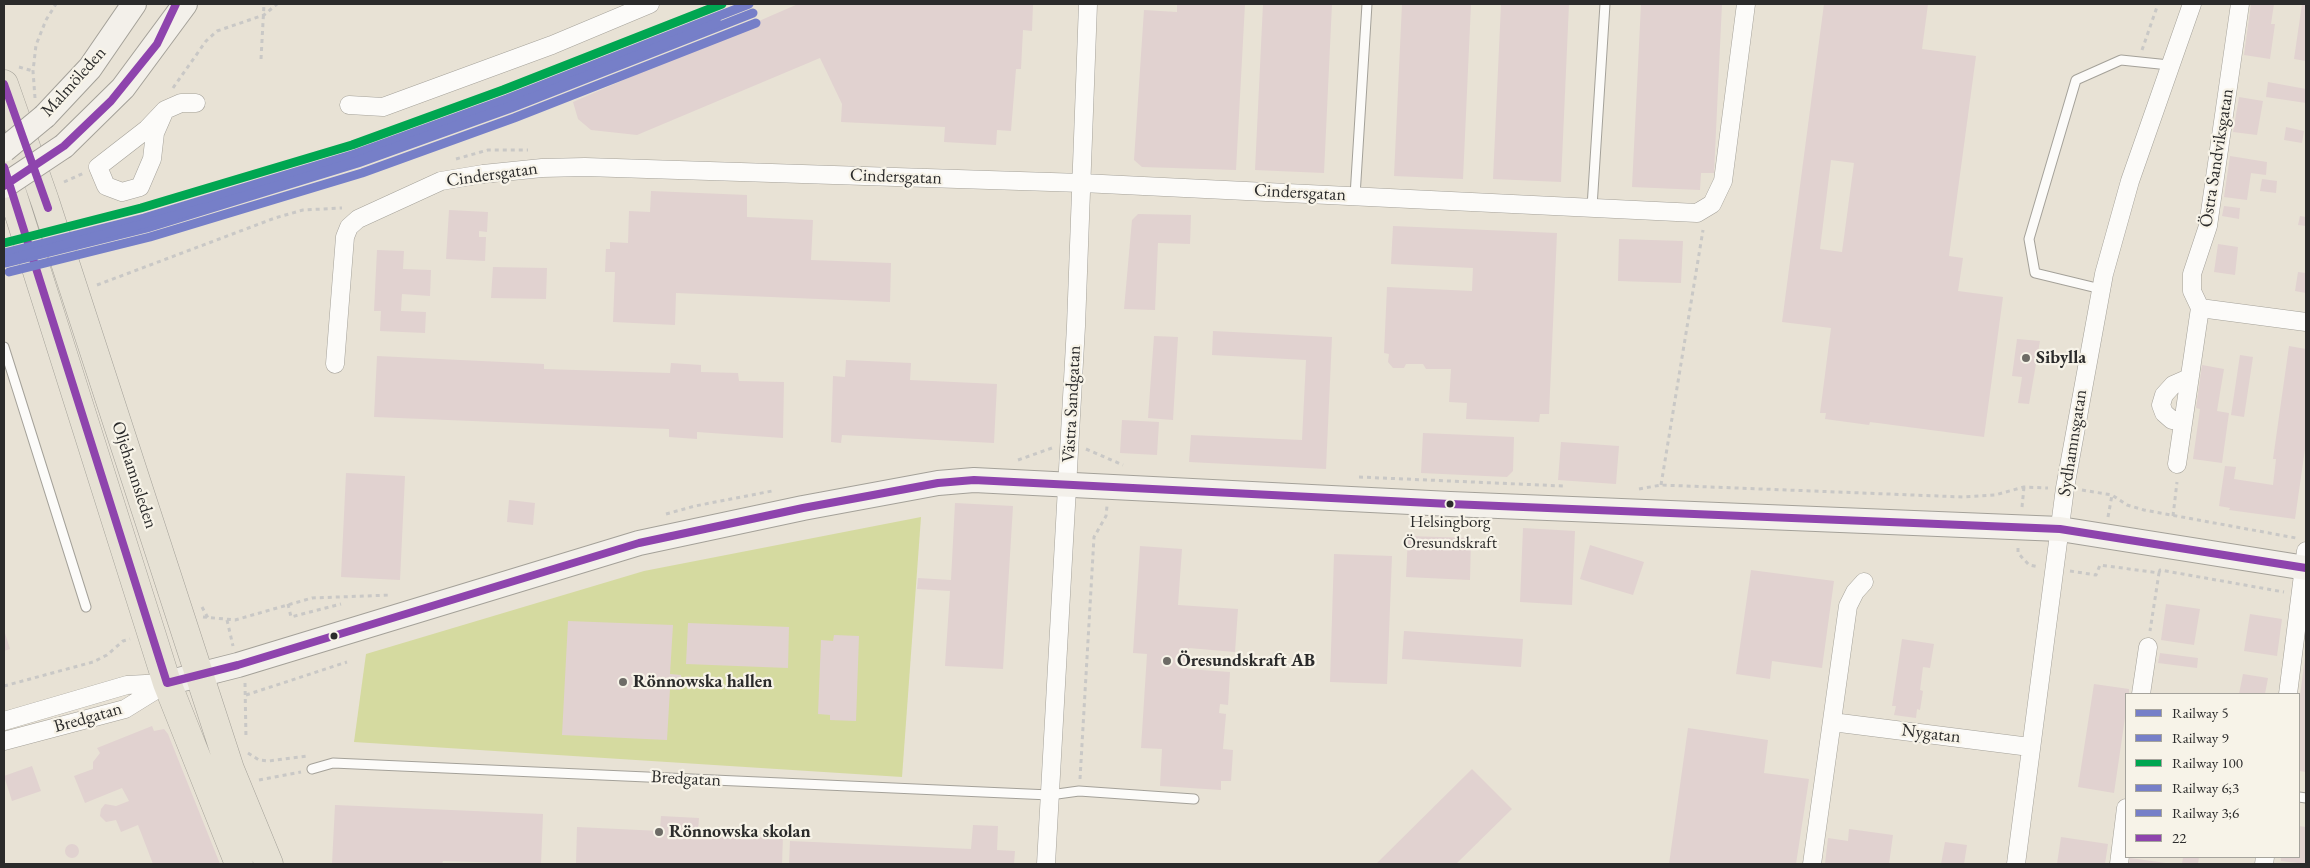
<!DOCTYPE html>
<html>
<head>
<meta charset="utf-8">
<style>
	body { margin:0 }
	#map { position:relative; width:2310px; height:868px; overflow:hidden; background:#e8e2d5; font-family:"EB Garamond",serif }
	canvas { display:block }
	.frame { position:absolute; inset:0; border:5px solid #2b2b2b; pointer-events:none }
	.legend { position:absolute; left:2125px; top:693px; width:175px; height:165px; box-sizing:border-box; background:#f7f3e8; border:1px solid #a5a39c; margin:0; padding:6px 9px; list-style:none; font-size:15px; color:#2b2b2b }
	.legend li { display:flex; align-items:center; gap:10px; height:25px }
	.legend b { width:25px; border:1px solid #a5a39c }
</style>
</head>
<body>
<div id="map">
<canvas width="2310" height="868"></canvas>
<div class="frame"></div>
<ul class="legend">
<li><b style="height:6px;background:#767fc8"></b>Railway 5</li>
<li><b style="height:6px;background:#767fc8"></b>Railway 9</li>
<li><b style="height:6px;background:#00a651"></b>Railway 100</li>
<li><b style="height:6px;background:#767fc8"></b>Railway 6;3</li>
<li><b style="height:6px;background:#767fc8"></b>Railway 3;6</li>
<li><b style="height:6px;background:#8e44ad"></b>22</li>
</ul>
</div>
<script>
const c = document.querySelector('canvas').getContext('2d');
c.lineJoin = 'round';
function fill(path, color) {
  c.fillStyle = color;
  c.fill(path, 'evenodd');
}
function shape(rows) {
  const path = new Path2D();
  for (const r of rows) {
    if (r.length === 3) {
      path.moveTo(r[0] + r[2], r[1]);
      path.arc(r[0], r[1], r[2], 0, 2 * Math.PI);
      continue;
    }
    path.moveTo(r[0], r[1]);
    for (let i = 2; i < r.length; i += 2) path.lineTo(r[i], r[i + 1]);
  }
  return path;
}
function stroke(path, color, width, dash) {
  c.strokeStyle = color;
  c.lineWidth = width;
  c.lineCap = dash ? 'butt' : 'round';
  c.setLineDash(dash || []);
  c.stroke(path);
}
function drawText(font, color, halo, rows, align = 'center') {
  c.font = font + ' "EB Garamond",serif';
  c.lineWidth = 4.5;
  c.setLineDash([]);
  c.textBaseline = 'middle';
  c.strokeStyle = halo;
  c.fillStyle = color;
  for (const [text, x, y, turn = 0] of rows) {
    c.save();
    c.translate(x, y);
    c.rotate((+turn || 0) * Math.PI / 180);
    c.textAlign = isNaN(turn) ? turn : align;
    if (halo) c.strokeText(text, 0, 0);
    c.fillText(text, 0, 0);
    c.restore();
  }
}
fill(shape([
	[921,517,902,777,354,742,366,654,644,571]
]), '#d5daa0');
fill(shape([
	[798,4,1033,4,1032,31,1023,30,1021,69,1016,69,1011,131,997,130,996,145,944,142,945,127,841,122,842,104,820,58,637,135,591,130,578,119,573,102],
	[1177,4,1245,4,1236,170,1142,167,1134,160,1144,10,1177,12],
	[1263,4,1332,4,1324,173,1255,170],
	[1402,4,1471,4,1463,179,1394,176],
	[1501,4,1569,4,1561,182,1493,179],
	[1641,4,1722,4,1714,173,1701,173,1700,190,1632,187],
	[1824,4,1928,4,1922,49,1976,56,1949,256,1963,258,1958,291,2003,297,1984,437,1870,422,1869,425,1825,419,1826,413,1820,413,1831,328,1782,322],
	[1831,160,1854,163,1842,252,1820,249],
	[2251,4,2274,4,2271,24,2275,24,2270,59,2244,55],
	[2302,4,2306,4,2306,61,2294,59],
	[2268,82,2306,89,2306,103,2266,97],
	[2239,97,2263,101,2257,135,2233,132],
	[2286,127,2304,131,2302,143,2284,140],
	[2230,156,2267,162,2266,175,2251,173,2247,200,2224,197],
	[2262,179,2277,181,2276,193,2260,191],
	[651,191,747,195,747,217,813,220,811,260,891,263,890,302,676,293,675,325,613,322,615,272,605,272,606,249,610,249,610,242,628,243,629,211,650,212],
	[2224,206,2240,208,2239,219,2222,216],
	[449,210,488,212,487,232,479,231,479,237,486,237,485,261,446,259],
	[1138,214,1191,215,1190,244,1158,243,1155,310,1124,309,1132,220],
	[2300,216,2306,217,2306,226,2298,225],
	[1393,226,1557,233,1549,414,1540,414,1539,422,1466,419,1467,403,1449,402,1451,369,1426,369,1423,364,1406,364,1404,368,1393,368,1388,362,1389,354,1384,353,1387,287,1472,291,1473,268,1391,264],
	[1619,239,1683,241,1681,283,1618,281],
	[2218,244,2238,247,2235,275,2214,272],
	[377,250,404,251,403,269,431,270,430,296,402,294,401,311,426,312,425,333,380,331,381,311,374,311],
	[493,267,547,268,546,299,491,298],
	[2298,272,2306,273,2306,293,2295,291],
	[1213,331,1332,337,1326,469,1189,462,1191,435,1302,440,1306,360,1212,355],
	[1154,336,1178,337,1173,420,1148,418],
	[2017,339,2040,341,2029,404,2018,403,2022,377,2012,376],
	[2289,346,2306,349,2306,442,2295,519,2229,510,2230,508,2219,506,2225,466,2236,467,2234,479,2273,485,2276,459,2273,459],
	[2240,355,2253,357,2244,417,2231,415],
	[377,356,544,364,544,369,670,373,671,363,701,365,701,372,738,373,739,381,784,382,783,438,697,432,697,439,669,437,669,429,374,417],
	[846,360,911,363,910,380,997,384,994,443,842,435,841,443,831,442,833,376,845,377],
	[2202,365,2224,369,2217,411,2229,413,2222,463,2193,459,2200,409,2196,408],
	[1122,420,1159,422,1157,455,1120,453],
	[1423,433,1514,437,1513,471,1507,477,1421,473],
	[1561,442,1619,446,1616,484,1558,480],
	[346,473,405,476,400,580,341,577],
	[509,500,535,503,533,525,507,522],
	[955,503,1013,506,1003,669,945,666,950,591,917,589,918,578,951,580],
	[1523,528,1575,531,1572,605,1520,602],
	[1408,536,1471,538,1470,580,1406,577],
	[1590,545,1644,562,1633,595,1580,579],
	[1140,546,1182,549,1178,605,1238,609,1235,652,1189,648,1187,669,1230,672,1228,705,1220,704,1219,713,1226,714,1223,749,1233,750,1231,781,1221,781,1221,790,1160,786,1162,749,1141,748,1147,654,1133,653],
	[1334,554,1392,556,1387,684,1330,682],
	[1751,570,1834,581,1822,668,1772,661,1770,679,1736,674],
	[2166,604,2200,609,2194,645,2161,640],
	[2250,614,2282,619,2277,656,2244,651],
	[568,621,673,625,670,674,681,675,680,690,670,689,667,740,562,735],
	[688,623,789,627,788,668,686,664],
	[4,630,10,649,4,651],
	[1404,631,1523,639,1521,667,1402,659],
	[834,635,859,636,856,721,830,720,830,715,818,714,821,640,833,641],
	[1902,639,1934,644,1930,668,1923,667,1920,690,1923,691,1920,710,1917,709,1916,718,1894,715,1896,706,1892,706],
	[2160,653,2198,658,2197,668,2158,663],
	[2305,658,2306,658,2306,772,2299,771,2299,703],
	[2243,674,2268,678,2265,694,2239,694],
	[2094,684,2129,689,2129,694,2126,694,2126,711,2114,793,2078,787],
	[152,726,154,731,164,729,168,734,220,864,153,864,138,825,121,832,116,820,106,822,100,816,101,809,105,804,116,806,129,801,122,788,85,803,74,776,93,769,93,762,100,753,97,748],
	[1688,728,1768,740,1764,773,1809,779,1796,864,1669,864],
	[32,766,41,791,12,801,4,776],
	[1472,769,1512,809,1456,864,1376,864],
	[335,805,543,814,541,864,443,861,442,864,332,864],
	[661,816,699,818,698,832,783,836,782,864,576,864,577,827,660,831],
	[973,825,998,826,997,850,1015,851,1014,864,789,864,790,841,971,849],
	[2299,826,2306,827,2306,864,2281,861,2281,857,2299,857],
	[1849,829,1893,835,1889,864,1825,864,1828,838,1848,841],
	[2061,837,2108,844,2105,864,2057,864],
	[1945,842,1967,845,1964,864,1941,864],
	[72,851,7],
	[2183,857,2199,857,2198,864,2182,864],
	[2130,858,2166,863,2166,864,2129,864]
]), '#e1d2d0');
const lane = shape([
	[1355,196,1367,4],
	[1592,207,1605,4],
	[2101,289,2035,273,2029,239,2076,80,2121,60,2169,65],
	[4,347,86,607],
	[312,769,333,763,1050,795,1079,791,1194,799],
	[2299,797,2306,798]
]);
const street = shape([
	[349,105,383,107,552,45,650,4],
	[165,110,155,133,152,159,140,187,122,192,106,186,98,167,147,129,165,110,181,103,196,103],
	[2200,308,2306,322],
	[335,364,345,237,349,227,358,219,441,181,483,174,542,168,585,167,1082,183,1697,213,1712,204,1723,181,1746,4],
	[2183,421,2172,420,2164,413,2161,405,2164,395,2173,385,2189,378],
	[2177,464,2200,308,2192,291,2192,274,2208,226,2240,4],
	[2141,694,2148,647],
	[2288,694,2306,551],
	[4,721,127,685,164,683],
	[1832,722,2030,747],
	[4,741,125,709,167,683],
	[1046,864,1076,326,1088,4],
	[1812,864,1848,606,1855,592,1864,582],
	[2016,864,2065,488,2104,274,2130,181,2192,4],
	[2119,864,2126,808],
	[2264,864,2265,857]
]);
const secondary = shape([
	[45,116,90,68,134,4],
	[64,146,123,88,185,4],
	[167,683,238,665,639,543,803,508,938,483,974,480,1450,504,2060,529,2306,568]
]);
const highway = shape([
	[4,84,45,201,230,769,269,864],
	[4,167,167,683,239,864]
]);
stroke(lane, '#a4a199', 11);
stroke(street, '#a4a199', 19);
stroke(secondary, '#a4a199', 26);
stroke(highway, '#a4a199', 29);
stroke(shape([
	[2142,50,2158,4],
	[261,59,264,4],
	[19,67,33,71],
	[173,88,206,41,217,31,264,15,277,4],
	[35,98,33,71,36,45,46,20,56,4],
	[456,159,488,150,528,150],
	[64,182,84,173],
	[97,285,275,218,303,210,342,208],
	[1086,449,1123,465],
	[1018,460,1052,448],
	[1359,477,1563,486],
	[1661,485,1703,230],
	[1639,489,1661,485,1963,497,1995,495,2024,487,2048,488],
	[2082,490,2112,495,2127,505,2144,510,2296,538],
	[2022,507,2024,487],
	[666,514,695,506,772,491],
	[2173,516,2177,482],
	[2108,517,2112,495],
	[2018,548,2018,553,2029,565,2039,567],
	[2070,571,2096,575,2100,565,2159,573,2150,631],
	[2159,573,2160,570,2284,592],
	[288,604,291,617,341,604],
	[202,607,208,618],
	[203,617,235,620,312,598,391,595],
	[227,620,233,646],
	[245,683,246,739],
	[4,686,93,662,107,655,123,641,130,639],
	[246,695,347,662],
	[248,753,259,760,269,761,307,756],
	[1080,779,1094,537,1106,516,1107,506],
	[259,780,301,772]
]), '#c9c8c6', 3, [4, 4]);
stroke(lane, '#fcfbf9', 9);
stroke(street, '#fcfbf9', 18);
stroke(secondary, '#f3f0ea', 24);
stroke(highway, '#e6e1d4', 28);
const secondaryBridge = shape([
	[4,150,45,116],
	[4,186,64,146]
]);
stroke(secondaryBridge, '#a4a199', 26, []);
stroke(secondaryBridge, '#f3f0ea', 24);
stroke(shape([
	[4,84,48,208],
	[4,167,167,683,238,665,639,543,803,508,938,483,974,480,1450,504,2060,529,2306,568],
	[4,186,64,146,111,101,157,44,176,4]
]), '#8e44ad', 8);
stroke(shape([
	[4,253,144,218,355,154,507,99,749,4]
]), '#767fc8', 9);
stroke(shape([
	[6,263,147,228,358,163,511,108,753,13]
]), '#767fc8', 9);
stroke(shape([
	[4,243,141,208,352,145,503,90,722,4]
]), '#00a651', 9);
stroke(shape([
	[9,272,150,237,362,173,514,118,756,23]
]), '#767fc8', 9);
stroke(shape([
	[9,259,211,206,357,161,511,106,717,23]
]), '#767fc8', 9);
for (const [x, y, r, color] of [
	[2026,358,5,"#6d6b66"],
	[1450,504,4.5,"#2b2b2b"],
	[334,636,4.5,"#2b2b2b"],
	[1167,661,5,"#6d6b66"],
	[623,682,5,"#6d6b66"],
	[659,832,5,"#6d6b66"]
]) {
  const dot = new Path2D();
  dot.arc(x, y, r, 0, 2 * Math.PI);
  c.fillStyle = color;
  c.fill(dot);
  stroke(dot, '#f7f3e8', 2);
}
drawText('17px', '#2b2b2b', '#f7f3e8', [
	["Helsingborg",1450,522],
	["Öresundskraft",1450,543]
]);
drawText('18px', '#2b2b2b', '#f7f3e8', [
	["Malmöleden",74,82,-48],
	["Östra Sandviksgatan",2217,158,-81],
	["Cindersgatan",492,175,-8],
	["Cindersgatan",896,177,2],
	["Cindersgatan",1300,193,3],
	["Västra Sandgatan",1072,404,-87],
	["Sydhamnsgatan",2073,443,-81],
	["Oljehamnsleden",134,475,72],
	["Bredgatan",88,718,-16],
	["Nygatan",1931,734,7],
	["Bredgatan",686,779,3]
]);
drawText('bold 18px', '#2b2b2b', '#f7f3e8', [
	["Sibylla",2036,358],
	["Öresundskraft AB",1177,661],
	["Rönnowska hallen",633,682],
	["Rönnowska skolan",669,832]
], 'left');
</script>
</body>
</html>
